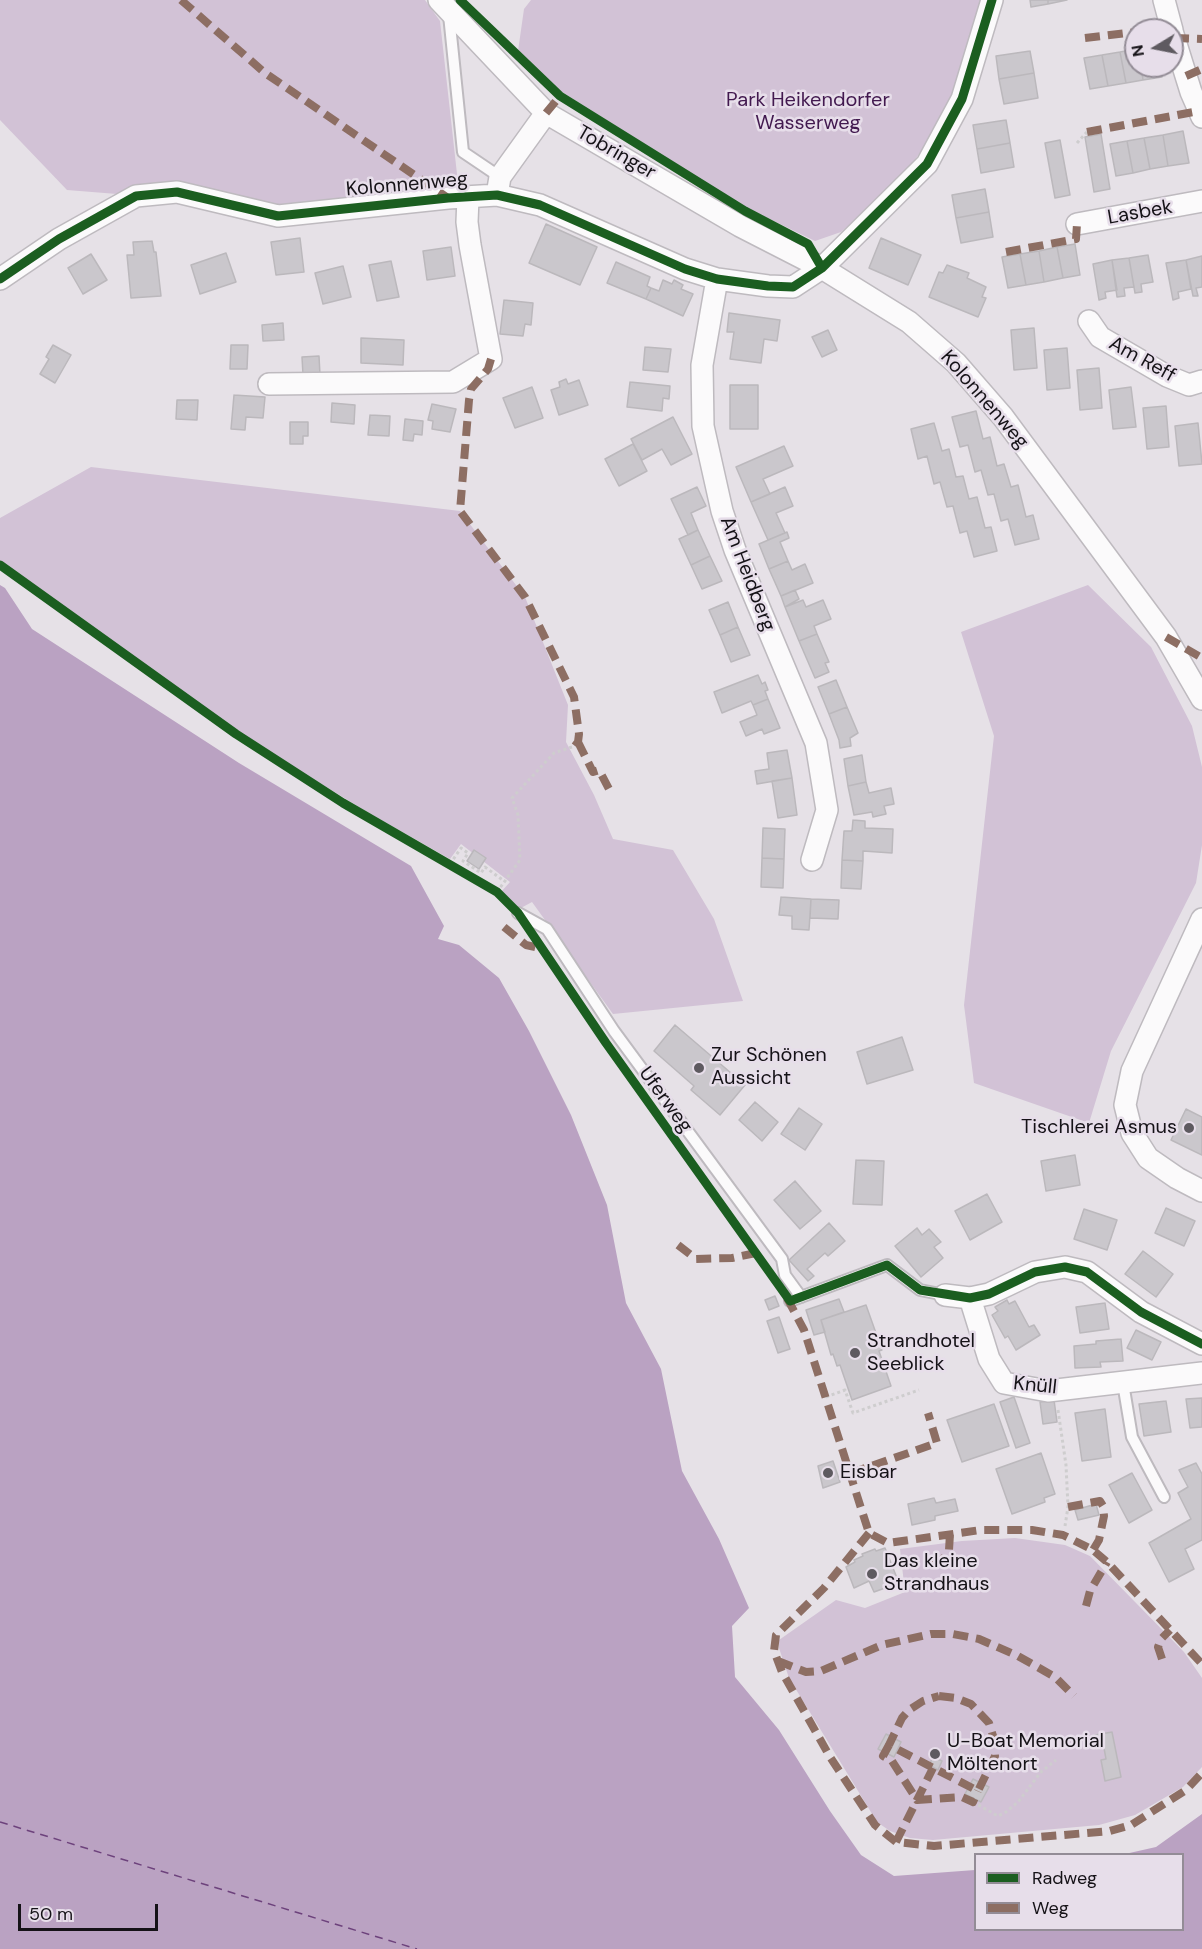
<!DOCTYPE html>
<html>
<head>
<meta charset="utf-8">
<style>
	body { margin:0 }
	#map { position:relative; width:1202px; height:1949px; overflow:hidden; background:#e6e1e7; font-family:"DM Sans",sans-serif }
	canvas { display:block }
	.legend { position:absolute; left:974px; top:1853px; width:210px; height:78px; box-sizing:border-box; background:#e7deea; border:2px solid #938c96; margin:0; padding:8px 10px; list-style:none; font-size:18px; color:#151217 }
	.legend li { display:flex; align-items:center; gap:12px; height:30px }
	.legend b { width:30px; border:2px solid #938c96 }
	.north { position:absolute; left:1124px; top:18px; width:60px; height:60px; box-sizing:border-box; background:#e7deea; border:2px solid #938c96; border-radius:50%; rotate:260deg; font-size:16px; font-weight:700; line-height:24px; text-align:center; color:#151217 }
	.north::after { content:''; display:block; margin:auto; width:21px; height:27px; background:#5e5a60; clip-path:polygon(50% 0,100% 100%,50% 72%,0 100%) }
	.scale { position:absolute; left:18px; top:1904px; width:140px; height:27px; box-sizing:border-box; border:3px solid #151217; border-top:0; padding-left:8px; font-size:18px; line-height:21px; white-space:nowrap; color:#151217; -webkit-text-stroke:4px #e7deea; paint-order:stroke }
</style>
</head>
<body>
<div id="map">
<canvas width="1202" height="1949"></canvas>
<ul class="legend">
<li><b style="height:8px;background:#1b5e20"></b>Radweg</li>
<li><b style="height:8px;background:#8d6e63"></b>Weg</li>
</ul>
<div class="north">N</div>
<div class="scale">50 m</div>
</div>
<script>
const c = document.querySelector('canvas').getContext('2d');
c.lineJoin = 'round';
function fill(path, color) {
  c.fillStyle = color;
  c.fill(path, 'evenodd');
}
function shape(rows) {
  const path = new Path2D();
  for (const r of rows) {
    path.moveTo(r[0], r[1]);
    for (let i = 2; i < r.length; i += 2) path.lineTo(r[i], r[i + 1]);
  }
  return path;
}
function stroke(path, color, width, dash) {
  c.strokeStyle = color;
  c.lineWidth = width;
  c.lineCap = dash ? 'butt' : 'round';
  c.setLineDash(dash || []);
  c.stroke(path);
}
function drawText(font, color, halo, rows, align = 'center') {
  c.font = font + ' "DM Sans",sans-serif';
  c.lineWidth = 5;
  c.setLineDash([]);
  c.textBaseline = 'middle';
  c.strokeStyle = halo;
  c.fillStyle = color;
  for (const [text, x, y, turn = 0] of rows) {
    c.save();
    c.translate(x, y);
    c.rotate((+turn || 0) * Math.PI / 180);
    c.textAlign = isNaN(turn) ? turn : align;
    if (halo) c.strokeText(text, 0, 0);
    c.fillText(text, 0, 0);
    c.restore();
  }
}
fill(shape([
	[0,0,425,0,440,21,458,183,434,193,280,207,67,190,0,120],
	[531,0,982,0,963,75,933,134,912,164,881,198,841,232,815,241,743,206,562,92,518,51,524,9],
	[91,467,460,511,525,597,568,705,566,742,594,795,613,839,673,850,714,919,743,1001,613,1014,532,902,519,909,501,892,510,882,461,844,450,859,369,813,277,757,164,680,0,561,0,518],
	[1088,585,1151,647,1192,726,1202,767,1202,845,1196,883,1111,1051,1089,1123,974,1083,964,1005,994,736,961,632],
	[1015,1538,1065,1545,1090,1556,1184,1652,1202,1678,1202,1767,1183,1787,1135,1815,1099,1825,933,1840,910,1838,890,1831,877,1822,789,1678,779,1648,779,1640,836,1600,865,1608,905,1592,900,1549,962,1541]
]), '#d2c2d6');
fill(shape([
	[0,585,5,588,32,629,239,763,411,866,444,926,438,939,459,945,499,978,529,1031,571,1115,607,1205,626,1303,661,1369,682,1471,719,1539,749,1608,732,1626,735,1677,779,1730,830,1811,861,1855,894,1876,975,1870,976,1930,1182,1930,1182,1854,1125,1854,1156,1847,1202,1814,1202,1949,0,1949]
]), '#baa2c2');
stroke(shape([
	[0,1822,417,1949]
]), '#6d427c', 1.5, [8, 6]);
const building = shape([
	[1030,0,1048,0,1048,4,1031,7,1030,0],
	[1048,0,1067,0,1048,4,1048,0],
	[1136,49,1136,66,1141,66,1143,80,1126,83,1120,52,1136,49],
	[1030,51,1034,73,999,79,996,56,1030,51],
	[1120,52,1126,83,1108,86,1102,55,1120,52],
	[1102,55,1108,86,1090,89,1084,58,1102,55],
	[1141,66,1160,66,1162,77,1143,80,1141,66],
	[1034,73,1038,98,1004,104,999,79,1034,73],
	[1006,120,1010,143,977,149,973,125,1006,120],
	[1183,131,1189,163,1168,166,1163,135,1183,131],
	[1101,134,1110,189,1094,192,1085,137,1101,134],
	[1163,135,1168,166,1150,169,1144,138,1163,135],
	[1144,138,1150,169,1133,173,1127,141,1144,138],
	[1060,140,1070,195,1055,198,1045,143,1060,140],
	[1127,141,1133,173,1116,176,1110,144,1127,141],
	[1010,143,1014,167,981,173,977,149,1010,143],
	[985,189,989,212,956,218,952,195,985,189],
	[989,212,993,237,961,243,956,218,989,212],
	[546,224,597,247,580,285,529,263,546,224],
	[300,238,304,272,276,275,271,242,300,238],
	[881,238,921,255,908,285,869,268,881,238],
	[152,241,154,252,156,252,161,296,131,298,127,255,134,255,133,242,152,241],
	[1075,244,1080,275,1063,278,1057,247,1075,244],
	[451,247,455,276,427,280,423,251,451,247],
	[1057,247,1063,278,1044,282,1039,251,1057,247],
	[1039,251,1044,282,1026,285,1020,254,1039,251],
	[226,253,236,282,200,294,191,265,226,253],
	[91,254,107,280,83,294,68,268,91,254],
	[1020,254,1026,285,1008,288,1002,257,1020,254],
	[1148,255,1153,282,1141,284,1142,292,1135,293,1129,258,1148,255],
	[1202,256,1202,287,1196,288,1198,296,1193,296,1186,260,1202,256],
	[1129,258,1134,287,1124,288,1125,296,1117,297,1112,260,1129,258],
	[1112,260,1117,290,1105,292,1106,298,1099,300,1093,264,1112,260],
	[1186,260,1191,289,1178,292,1179,298,1173,300,1166,263,1186,260],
	[391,261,399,297,377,301,369,265,391,261],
	[616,262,650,277,647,286,651,288,646,299,607,283,616,262],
	[947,265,969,273,967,278,986,287,982,297,986,298,978,317,929,297,939,272,943,273,947,265],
	[343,266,351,297,323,304,315,273,343,266],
	[663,280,672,284,674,280,683,285,681,289,693,294,683,316,646,299,651,288,659,291,663,280],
	[504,300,533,303,531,325,525,324,523,336,500,334,504,300],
	[729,313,780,320,777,341,764,339,761,363,730,359,734,332,727,332,729,313],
	[283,323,284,340,263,341,262,325,283,323],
	[1034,328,1037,368,1014,370,1011,330,1034,328],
	[828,330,837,350,822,357,812,337,828,330],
	[361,338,404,340,403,365,361,363,361,338],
	[53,345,71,355,55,383,40,374,49,359,46,357,53,345],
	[231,345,248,345,247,369,230,369,231,345],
	[645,347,671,349,668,372,643,370,645,347],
	[1067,348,1070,388,1047,390,1044,350,1067,348],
	[319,356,320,375,303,375,302,357,319,356],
	[1099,368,1102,408,1080,410,1077,370,1099,368],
	[566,379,568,384,579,380,588,405,559,415,551,390,560,387,559,382,566,379],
	[630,382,670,386,669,399,663,398,662,411,627,407,630,382],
	[730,385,758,385,758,429,730,429,730,385],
	[532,387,543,418,515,428,503,398,532,387],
	[1131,387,1136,427,1113,429,1109,390,1131,387],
	[234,395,265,397,263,418,246,417,245,430,231,429,234,395],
	[177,400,198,400,197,420,176,419,177,400],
	[332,403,355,405,354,424,331,422,332,403],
	[432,404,456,409,450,432,432,429,433,421,428,420,432,404],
	[1166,406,1169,447,1147,449,1143,408,1166,406],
	[976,411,983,439,990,437,997,466,1004,464,1011,487,1018,485,1026,517,1033,515,1039,539,1015,545,1008,519,1001,521,994,494,988,495,981,470,975,472,968,445,960,447,952,417,976,411],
	[370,415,390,416,389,436,368,435,370,415],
	[673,417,692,454,671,465,662,449,642,460,631,439,673,417],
	[405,419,423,421,422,435,414,434,413,441,403,440,405,419],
	[290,422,308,422,308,436,303,436,303,444,290,444,290,422],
	[934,423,942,451,949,449,956,477,963,476,969,499,977,497,985,528,991,527,997,551,974,557,967,531,960,533,953,506,947,507,940,482,934,484,927,456,918,459,911,429,934,423],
	[1198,423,1202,464,1179,466,1175,426,1198,423],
	[633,444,647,471,619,486,605,459,633,444],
	[784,446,793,466,763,479,770,494,751,502,736,467,784,446],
	[697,487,706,506,691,513,698,530,688,535,671,499,697,487],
	[785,487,793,506,776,513,785,533,768,540,751,502,785,487],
	[698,530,710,556,691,565,679,539,698,530],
	[787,532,789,538,780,542,788,561,769,569,759,544,787,532],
	[710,556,722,581,702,589,691,565,710,556],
	[788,561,792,570,805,564,813,583,781,596,769,569,788,561],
	[795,590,799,599,785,607,781,596,795,590],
	[803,600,806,607,823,600,831,619,814,626,817,634,799,641,785,607,803,600],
	[728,602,738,627,720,635,709,610,728,602],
	[738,627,750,655,731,662,720,635,738,627],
	[817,634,829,662,825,663,829,672,815,678,799,641,817,634],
	[758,675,762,684,765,682,768,690,765,691,768,699,753,705,751,701,722,713,714,692,758,675],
	[836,680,847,707,829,714,818,687,836,680],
	[768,699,780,728,764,734,762,729,746,736,740,722,757,715,753,705,768,699],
	[847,707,858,733,850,738,851,746,840,748,839,740,829,714,847,707],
	[787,750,792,778,757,784,755,771,769,769,767,753,787,750],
	[862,755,866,782,848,786,844,759,862,755],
	[792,778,797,815,778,818,772,781,792,778],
	[866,782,869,793,891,788,894,804,884,806,886,814,873,817,872,812,854,815,848,786,866,782],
	[853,820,865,821,865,828,893,829,892,853,863,851,863,861,842,860,844,831,852,831,853,820],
	[763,828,785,829,784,859,762,858,763,828],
	[474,850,486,858,479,869,467,861,474,850],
	[762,858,784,859,783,888,761,887,762,858],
	[842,860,863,861,861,889,841,888,842,860],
	[781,897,811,899,809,930,792,929,792,916,779,915,781,897],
	[811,899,839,900,838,919,810,918,811,899],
	[675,1025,745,1085,720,1115,691,1090,694,1086,654,1051,675,1025],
	[902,1037,913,1070,867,1084,857,1052,902,1037],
	[755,1102,778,1122,762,1141,739,1120,755,1102],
	[799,1108,822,1124,805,1150,781,1134,799,1108],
	[1186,1109,1202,1117,1202,1155,1171,1140,1186,1109],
	[1075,1155,1080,1185,1046,1191,1041,1161,1075,1155],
	[856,1160,884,1161,882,1205,853,1204,856,1160],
	[795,1181,821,1211,800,1229,774,1200,795,1181],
	[987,1194,1002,1222,970,1240,955,1211,987,1194],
	[1166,1208,1195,1221,1184,1246,1155,1233,1166,1208],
	[1084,1209,1117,1220,1107,1250,1074,1239,1084,1209],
	[829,1223,845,1241,828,1256,825,1253,807,1269,814,1276,808,1281,789,1260,829,1223],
	[917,1228,922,1235,929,1229,941,1242,934,1247,943,1258,921,1277,895,1246,917,1228],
	[1143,1251,1173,1274,1156,1297,1125,1274,1143,1251],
	[775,1296,779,1306,769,1310,765,1300,775,1296],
	[839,1299,844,1312,821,1320,825,1332,814,1335,806,1310,839,1299],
	[1007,1300,1009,1304,1015,1301,1029,1327,1034,1325,1040,1335,1016,1350,1008,1336,1005,1338,992,1315,998,1311,995,1307,1007,1300],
	[1105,1303,1109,1329,1080,1333,1076,1307,1105,1303],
	[866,1305,882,1350,879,1351,891,1386,852,1400,840,1365,837,1366,833,1354,831,1355,821,1320,866,1305],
	[779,1317,790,1349,778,1353,767,1321,779,1317],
	[1136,1330,1161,1342,1152,1360,1127,1348,1136,1330],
	[1121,1339,1123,1361,1100,1362,1101,1367,1075,1368,1074,1346,1096,1344,1096,1341,1121,1339],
	[1014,1397,1030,1443,1016,1448,1000,1402,1014,1397],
	[1202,1398,1202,1427,1190,1428,1186,1399,1202,1398],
	[1054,1400,1057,1422,1043,1424,1040,1402,1054,1400],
	[1166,1401,1171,1432,1144,1436,1139,1404,1166,1401],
	[994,1404,1009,1446,962,1462,947,1420,994,1404],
	[1105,1409,1111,1457,1082,1461,1075,1413,1105,1409],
	[1041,1453,1055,1494,1044,1498,1045,1502,1012,1514,996,1469,1041,1453],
	[833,1461,840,1482,823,1488,818,1466,833,1461],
	[1196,1463,1202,1474,1202,1540,1185,1549,1194,1569,1169,1582,1149,1543,1191,1519,1178,1493,1188,1487,1179,1470,1196,1463],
	[1132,1473,1152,1510,1129,1523,1109,1485,1132,1473],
	[934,1498,936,1503,955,1499,958,1511,935,1516,935,1520,912,1525,908,1504,934,1498],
	[1096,1504,1099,1515,1078,1520,1075,1510,1096,1504],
	[885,1548,899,1583,874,1592,869,1581,854,1588,846,1567,855,1562,854,1560,863,1556,862,1554,875,1549,876,1551,885,1548],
	[1112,1732,1121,1777,1105,1781,1101,1760,1106,1759,1104,1748,1098,1749,1095,1735,1112,1732],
	[886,1734,901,1742,894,1757,878,1749,886,1734],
	[933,1757,942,1761,938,1770,929,1765,933,1757],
	[973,1779,989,1787,981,1802,965,1794,973,1779]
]);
fill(building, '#cac7cc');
stroke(building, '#bbb8bc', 1.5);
const service = shape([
	[449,15,463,152,500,177],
	[518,913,547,929,614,1031,782,1259,785,1275,801,1297],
	[790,1301,887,1265,920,1290,945,1295],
	[1123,1383,1132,1437,1164,1497]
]);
const minor = shape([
	[439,0,546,113,740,226,822,268,909,322,956,363,1003,417,1166,637,1202,699],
	[1164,0,1172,30],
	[1172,31,1191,92,1202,117],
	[497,195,500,177,546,113],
	[1077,224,1202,201],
	[0,279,59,239,136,196,177,192,278,216,448,198,497,195,540,205,685,269,717,279,768,286,793,287,822,268,927,164,962,99,992,0],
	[717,279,702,365,703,426,722,511,735,550,816,743,827,810,812,860],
	[1089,321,1100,337,1167,376,1189,385,1202,381],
	[269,384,453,382,491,359,470,245,467,222,468,198],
	[1202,919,1132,1071,1125,1105,1132,1133,1148,1158,1177,1178,1202,1191],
	[945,1295,970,1298,989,1294,1035,1272,1065,1267,1087,1272,1141,1312,1202,1344],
	[970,1298,989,1359,1004,1383,1048,1391,1202,1373]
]);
stroke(service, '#bebabf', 14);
stroke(minor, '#bebabf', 24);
stroke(shape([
	[1077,143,1087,132],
	[450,864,461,848,468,853,463,861,481,873,485,867,504,881],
	[497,892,520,860,518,815,512,798,554,753,575,746],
	[826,1397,845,1390,853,1413,919,1390],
	[1058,1410,1066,1465,1068,1507,1065,1526],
	[973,1802,998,1816,1006,1812,1018,1802,1041,1772,1056,1760]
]), '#cecdce', 3, [3, 3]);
stroke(service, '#fbfafb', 10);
stroke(minor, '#fbfafb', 21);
stroke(shape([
	[181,0,265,73,448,198],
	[1149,30,1171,27],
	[1085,38,1136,32],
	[1174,38,1202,39],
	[1186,76,1202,69],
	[546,113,560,96],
	[1087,132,1199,111],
	[1006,252,1076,239,1077,224],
	[491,359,488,369,471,389,469,400,460,511,525,597,574,697,579,734,578,742,575,746],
	[1166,637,1202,658],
	[578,742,593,772,599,770,610,791],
	[504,927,526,945,543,949],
	[678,1245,696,1259,732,1258,756,1253],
	[787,1298,804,1330,869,1533,888,1543,981,1530,1032,1530,1063,1535,1093,1550,1107,1562,1202,1664],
	[851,1473,937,1443,928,1413],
	[1068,1507,1100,1501,1103,1506,1104,1516,1099,1540,1093,1550],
	[869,1533,824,1588,776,1635,774,1651,782,1672,830,1757,875,1825,896,1842,934,1846,1110,1831,1131,1825,1186,1790,1202,1773],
	[933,1565,944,1558,949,1550,950,1534],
	[1086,1606,1090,1591,1107,1562],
	[1162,1659,1158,1647,1161,1639,1170,1630],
	[778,1661,806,1672,821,1671,882,1645,931,1634,953,1634,979,1639,1018,1656,1055,1677,1074,1696],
	[939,1696,956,1698,971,1704,989,1723,994,1739,995,1756,978,1791,889,1745,902,1718,909,1710,923,1701,939,1696],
	[889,1745,883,1756,892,1761,917,1800,962,1797,973,1802,978,1791],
	[896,1842,933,1768]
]), '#8d6e63', 8, [15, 8]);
stroke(shape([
	[460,0,560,96,745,211,808,244,822,268],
	[0,279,59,239,136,196,177,192,278,216,448,198,497,195,540,205,685,269,717,279,768,286,793,287,822,268,927,164,962,99,992,0],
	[0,565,236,734,343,803,497,892,518,913,606,1043,790,1301,887,1265,920,1290,970,1298,989,1294,1035,1272,1065,1267,1087,1272,1141,1312,1202,1344]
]), '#1b5e20', 9);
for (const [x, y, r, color] of [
	[699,1068,6,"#5e5a60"],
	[1189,1128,6,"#5e5a60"],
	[855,1353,6,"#5e5a60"],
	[828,1473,6,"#5e5a60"],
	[872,1574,6,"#5e5a60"],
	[935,1754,6,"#5e5a60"]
]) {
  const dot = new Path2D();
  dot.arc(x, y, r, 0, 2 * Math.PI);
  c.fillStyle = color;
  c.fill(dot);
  stroke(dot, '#e7deea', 2);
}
drawText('20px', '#42194f', '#e7deea', [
	["Park Heikendorfer",808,101],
	["Wasserweg",808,124]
]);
drawText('20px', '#151217', '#e7deea', [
	["Tobringer",616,153,30],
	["Kolonnenweg",407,185,-5],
	["Lasbek",1140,213,-10],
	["Am Reff",1142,360,29],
	["Kolonnenweg",984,400,49],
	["Am Heidberg",747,574,69],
	["Uferweg",665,1100,54],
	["Knüll",1035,1386,6]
]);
drawText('20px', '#151217', '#e7deea', [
	["Zur Schönen",711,1056],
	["Aussicht",711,1079],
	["Tischlerei Asmus",1177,1128,"right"],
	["Strandhotel",867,1342],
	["Seeblick",867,1365],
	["Eisbar",840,1473],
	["Das kleine",884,1562],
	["Strandhaus",884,1585],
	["U-Boat Memorial",947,1742],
	["Möltenort",947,1765]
], 'left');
</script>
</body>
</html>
